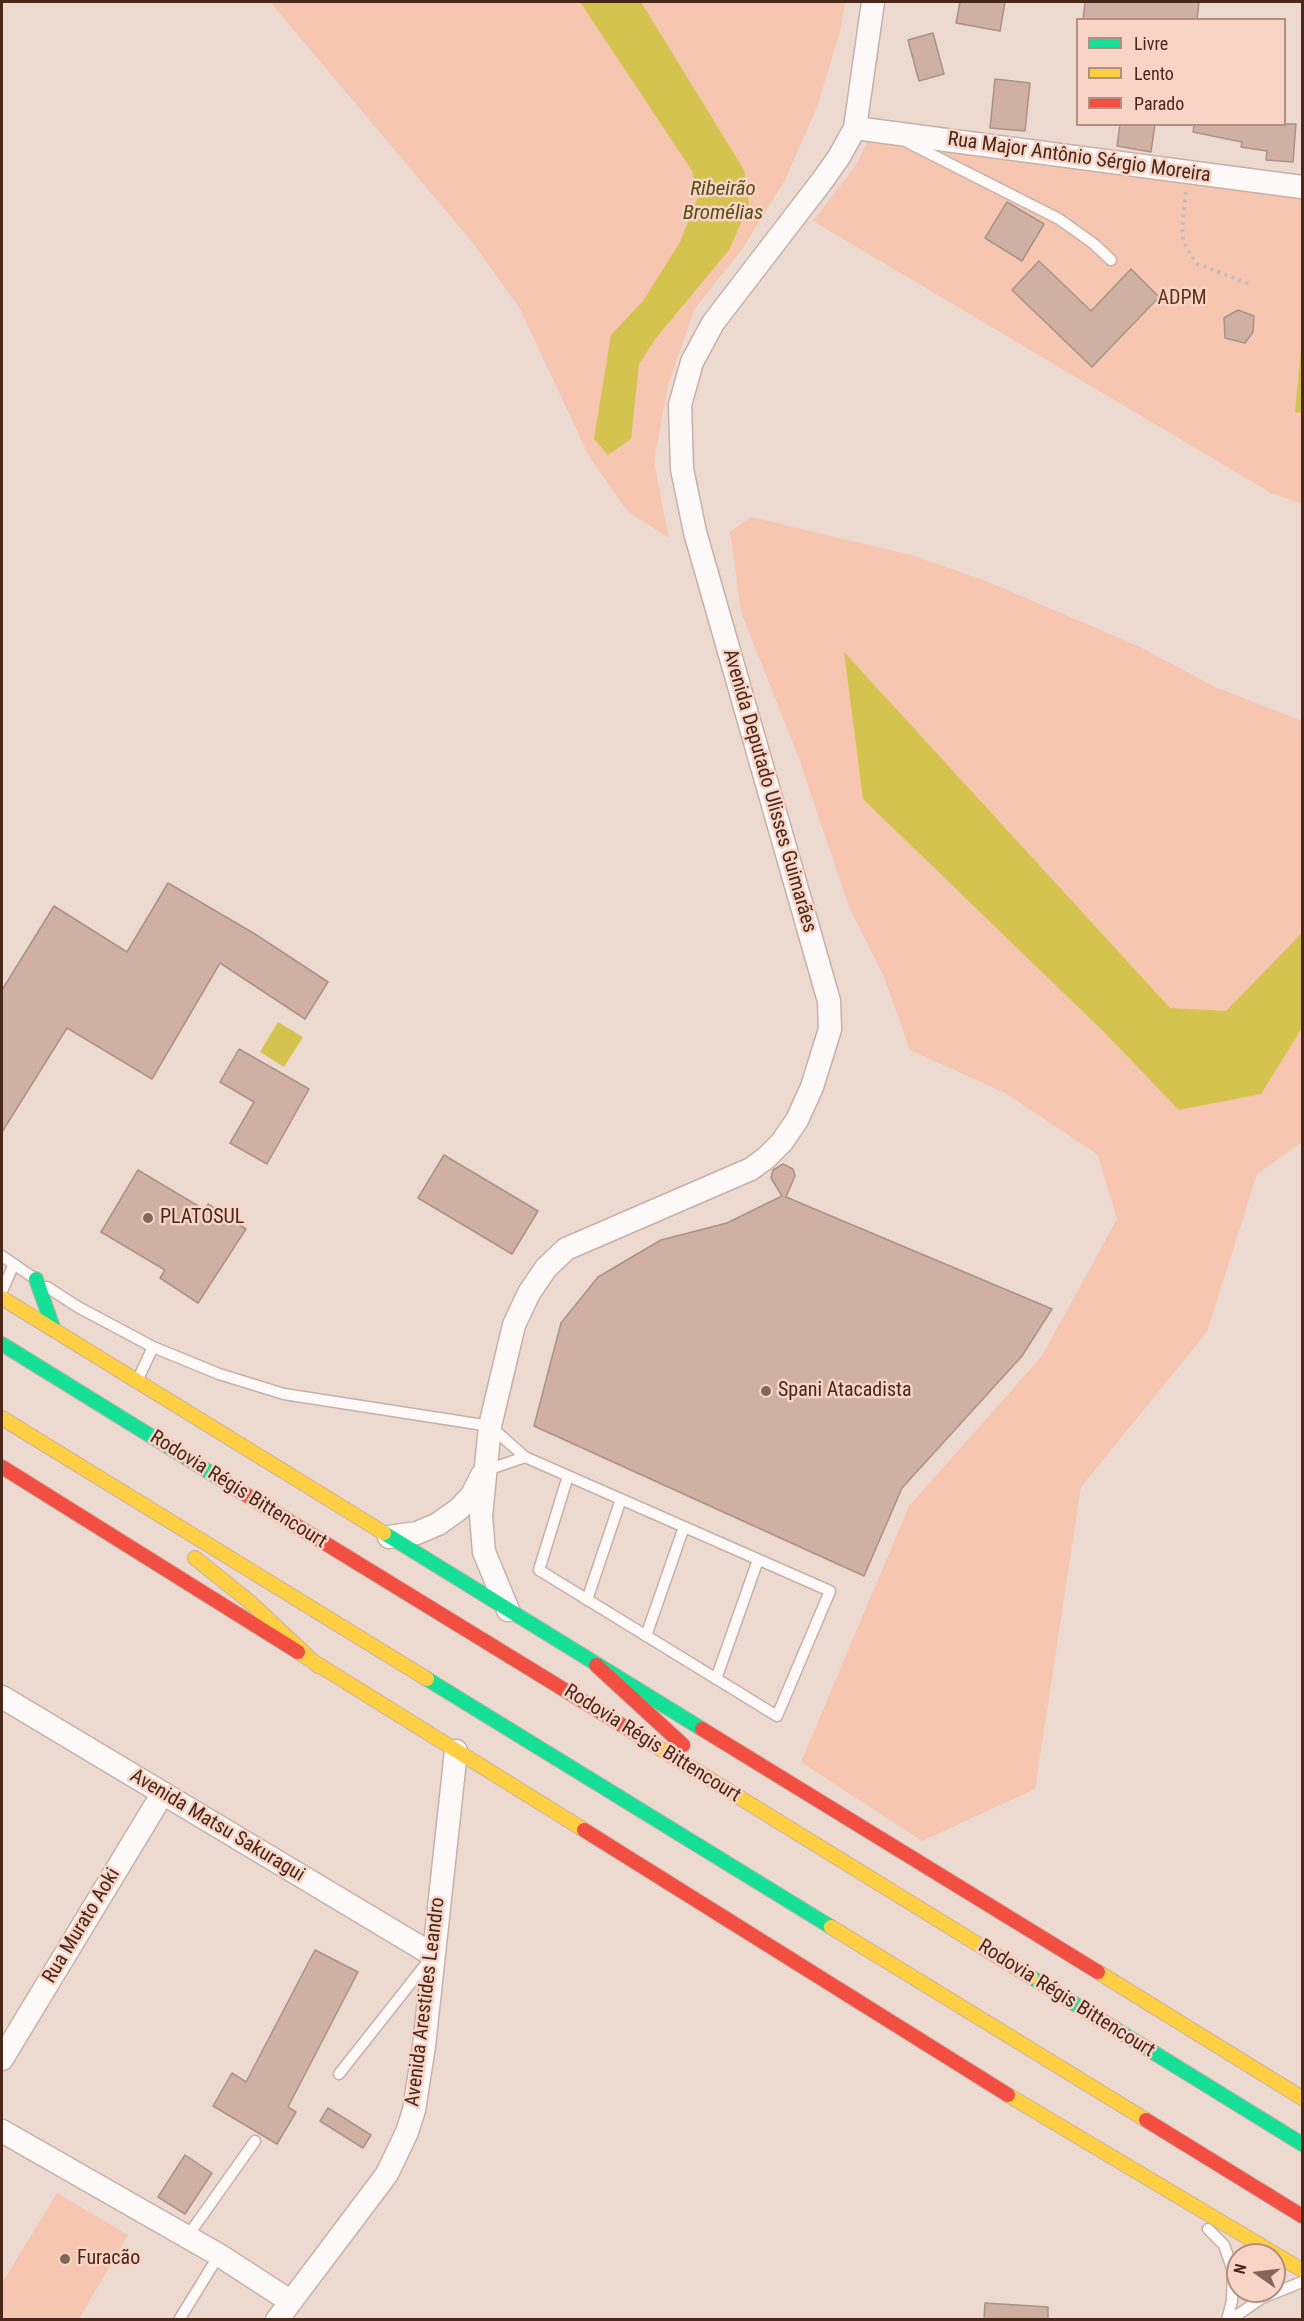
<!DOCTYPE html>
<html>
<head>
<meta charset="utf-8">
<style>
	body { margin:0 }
	#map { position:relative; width:1304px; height:2321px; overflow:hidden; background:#ecd9d0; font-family:"Roboto Condensed",sans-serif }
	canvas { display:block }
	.frame { position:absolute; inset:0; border:3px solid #49281a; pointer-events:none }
	.legend { position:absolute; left:1076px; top:18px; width:210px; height:108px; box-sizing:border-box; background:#f7d4c5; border:2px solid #b18f81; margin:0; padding:8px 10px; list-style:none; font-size:18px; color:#49281a }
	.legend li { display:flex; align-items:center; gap:12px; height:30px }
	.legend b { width:30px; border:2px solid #b18f81 }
	.north { position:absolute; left:1226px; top:2243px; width:60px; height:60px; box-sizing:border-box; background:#f7d4c5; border:2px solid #b18f81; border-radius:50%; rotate:284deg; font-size:16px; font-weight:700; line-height:24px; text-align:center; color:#49281a }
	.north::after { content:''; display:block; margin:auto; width:21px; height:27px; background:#82665a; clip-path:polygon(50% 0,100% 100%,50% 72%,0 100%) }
</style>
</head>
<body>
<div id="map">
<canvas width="1304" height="2321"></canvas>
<div class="frame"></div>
<ul class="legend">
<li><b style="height:8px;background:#16e098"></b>Livre</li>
<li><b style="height:8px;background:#ffcf43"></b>Lento</li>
<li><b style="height:8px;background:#f24e42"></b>Parado</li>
</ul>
<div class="north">N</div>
</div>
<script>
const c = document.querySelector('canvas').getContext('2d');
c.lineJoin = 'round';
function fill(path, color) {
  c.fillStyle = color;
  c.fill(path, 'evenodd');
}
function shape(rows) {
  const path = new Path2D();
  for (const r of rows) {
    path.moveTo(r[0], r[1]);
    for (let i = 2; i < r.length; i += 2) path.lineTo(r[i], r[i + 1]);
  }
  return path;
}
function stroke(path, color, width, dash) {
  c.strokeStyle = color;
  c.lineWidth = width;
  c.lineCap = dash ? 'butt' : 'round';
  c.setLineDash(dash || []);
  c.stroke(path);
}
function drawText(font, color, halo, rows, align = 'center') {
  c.font = font + ' "Roboto Condensed",sans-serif';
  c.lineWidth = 5;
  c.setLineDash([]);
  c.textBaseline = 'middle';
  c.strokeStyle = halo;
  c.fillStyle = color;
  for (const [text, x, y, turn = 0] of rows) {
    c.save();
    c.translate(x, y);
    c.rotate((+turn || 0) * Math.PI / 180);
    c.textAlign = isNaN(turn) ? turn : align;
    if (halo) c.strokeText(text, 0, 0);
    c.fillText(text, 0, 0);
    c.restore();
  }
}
fill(shape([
	[270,2,845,2,841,27,818,105,785,180,743,248,694,310,668,385,654,462,669,538,628,512,589,456,520,309,473,243],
	[870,137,1302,194,1302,504,1271,493,813,221,856,165],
	[751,517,911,555,986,581,1138,646,1215,687,1302,721,1302,1142,1257,1174,1207,1332,1081,1487,1035,1789,922,1841,801,1762,909,1506,1042,1356,1117,1219,1098,1155,1005,1093,910,1050,884,977,849,907,798,756,741,612,730,532],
	[57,2193,128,2235,79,2319,2,2319,2,2283]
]), '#f6c6b1');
fill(shape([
	[580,2,641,2,744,170,749,205,729,250,656,338,639,364,631,439,608,455,594,439,611,335,643,301,680,242,698,197,692,171],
	[1302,340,1302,413,1295,412],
	[844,652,1170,1008,1226,1011,1302,933,1302,1028,1261,1094,1179,1110,1104,1032,863,799],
	[278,1022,303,1037,284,1067,260,1052]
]), '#d4c44f');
const building = shape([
	[960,2,1005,2,1000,31,956,23,960,2],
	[1085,2,1199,2,1197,20,1083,20,1085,2],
	[933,33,944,74,919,81,908,40,933,33],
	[995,79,1030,83,1025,131,990,128,995,79],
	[1120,124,1155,124,1151,152,1117,146,1120,124],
	[1194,124,1296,124,1293,162,1266,160,1267,151,1241,147,1242,142,1193,132,1194,124],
	[1007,202,1044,224,1022,261,985,238,1007,202],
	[1039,261,1091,311,1131,269,1159,297,1092,367,1012,290,1039,261],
	[1238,310,1254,316,1253,332,1245,343,1225,338,1224,318,1238,310],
	[168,883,255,934,328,982,305,1019,220,963,152,1079,67,1028,2,1132,2,990,54,906,127,952,168,883],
	[239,1049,309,1089,267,1164,230,1143,254,1102,220,1082,239,1049],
	[444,1155,538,1211,512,1254,418,1198,444,1155],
	[783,1164,793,1169,795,1176,786,1197,1052,1309,1022,1356,902,1488,864,1576,534,1426,561,1323,598,1277,661,1240,727,1223,782,1196,771,1178,773,1170,783,1164],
	[138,1170,205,1210,208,1204,246,1229,198,1303,160,1278,165,1270,101,1232,138,1170],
	[315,1950,358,1972,288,2107,296,2112,277,2144,213,2106,232,2073,246,2082,315,1950],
	[328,2108,371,2135,363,2148,320,2121,328,2108],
	[185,2155,212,2173,185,2214,158,2197,185,2155],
	[985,2303,1048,2307,1048,2319,984,2319,985,2303]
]);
fill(building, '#cfb0a2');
stroke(building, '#a99388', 1.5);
const lane = shape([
	[907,142,1059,219,1094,244,1111,260],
	[2,1256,34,1278],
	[47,1287,78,1307,153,1347,139,1377],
	[2,1291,14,1264],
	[153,1347,219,1374,284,1394,490,1426,525,1457,830,1591,777,1716,539,1570,568,1476],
	[484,1471,525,1457],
	[587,1600,621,1499],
	[646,1636,684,1527],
	[716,1679,758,1560],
	[339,2074,429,1960],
	[1208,2229,1224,2245,1233,2271,1232,2301,1227,2320],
	[187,2237,255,2141],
	[179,2320,219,2255],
	[1230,2320,1262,2298,1302,2282]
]);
const street = shape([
	[855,128,1302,187],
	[389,1537,417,1533,438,1524,459,1509,472,1495,482,1475],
	[508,1610,484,1552,481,1516,490,1426,514,1325,529,1293,546,1268,566,1249,751,1169,766,1158,782,1142,797,1120,812,1087,830,1029,829,1001,695,532,682,469,680,405,692,362,713,323,822,181,839,157,855,128,873,2],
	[2,1697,433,1955],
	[2,2059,163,1793],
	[2,2131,219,2255,290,2301],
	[277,2320,387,2174,407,2132,414,2110,424,2046,456,1751]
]);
const fast = shape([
	[36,1279,54,1330],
	[2,1344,235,1488],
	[384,1533,702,1729],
	[427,1679,831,1927],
	[1031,1977,1302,2144]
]);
const slow = shape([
	[2,1298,384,1533],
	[2,1418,427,1679],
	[195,1558,251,1603,318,1666],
	[298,1652,584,1830],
	[651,1743,1031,1977],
	[831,1927,1146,2120],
	[1098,1972,1302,2098],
	[1008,2095,1302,2270]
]);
const jam = shape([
	[2,1467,298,1652],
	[235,1488,651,1743],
	[596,1665,683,1745],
	[702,1729,1098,1972],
	[584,1830,1008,2095],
	[1146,2120,1302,2216]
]);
stroke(lane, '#c8b0a6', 13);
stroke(street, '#c8b0a6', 25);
stroke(fast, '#c8b0a6', 16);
stroke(slow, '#c8b0a6', 16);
stroke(jam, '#c8b0a6', 16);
stroke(shape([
	[1186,192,1182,226,1183,240,1190,254,1198,264,1249,284]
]), '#c7bdb8', 4, [3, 4.5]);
stroke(lane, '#fcf9f8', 10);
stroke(street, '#fcf9f8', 22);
stroke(fast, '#16e098', 14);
stroke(slow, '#ffcf43', 14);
stroke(jam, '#f24e42', 14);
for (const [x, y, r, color] of [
	[148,1218,6,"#82665a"],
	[766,1391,6,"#82665a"],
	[65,2259,6,"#82665a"]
]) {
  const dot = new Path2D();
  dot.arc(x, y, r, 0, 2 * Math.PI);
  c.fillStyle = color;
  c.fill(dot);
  stroke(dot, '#f7d4c5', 2);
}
drawText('20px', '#49281a', '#f7d4c5', [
	["Rua Major Antônio Sérgio Moreira",1079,158,8],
	["Avenida Deputado Ulisses Guimarães",769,791,74],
	["Rodovia Régis Bittencourt",238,1490,32],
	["Rodovia Régis Bittencourt",652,1744,32],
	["Avenida Matsu Sakuragui",217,1826,31],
	["Rua Murato Aoki",82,1926,-59],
	["Rodovia Régis Bittencourt",1066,1999,32],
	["Avenida Arestides Leandro",426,2002,-83]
]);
drawText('20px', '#61321c', '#f7d4c5', [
	["ADPM",1182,299]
]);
drawText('20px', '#49281a', '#f7d4c5', [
	["PLATOSUL",160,1218],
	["Spani Atacadista",778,1391],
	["Furacão",77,2259]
], 'left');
drawText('italic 21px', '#544f16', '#f7d4c5', [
	["Ribeirão",723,190],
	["Bromélias",723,214]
]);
</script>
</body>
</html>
